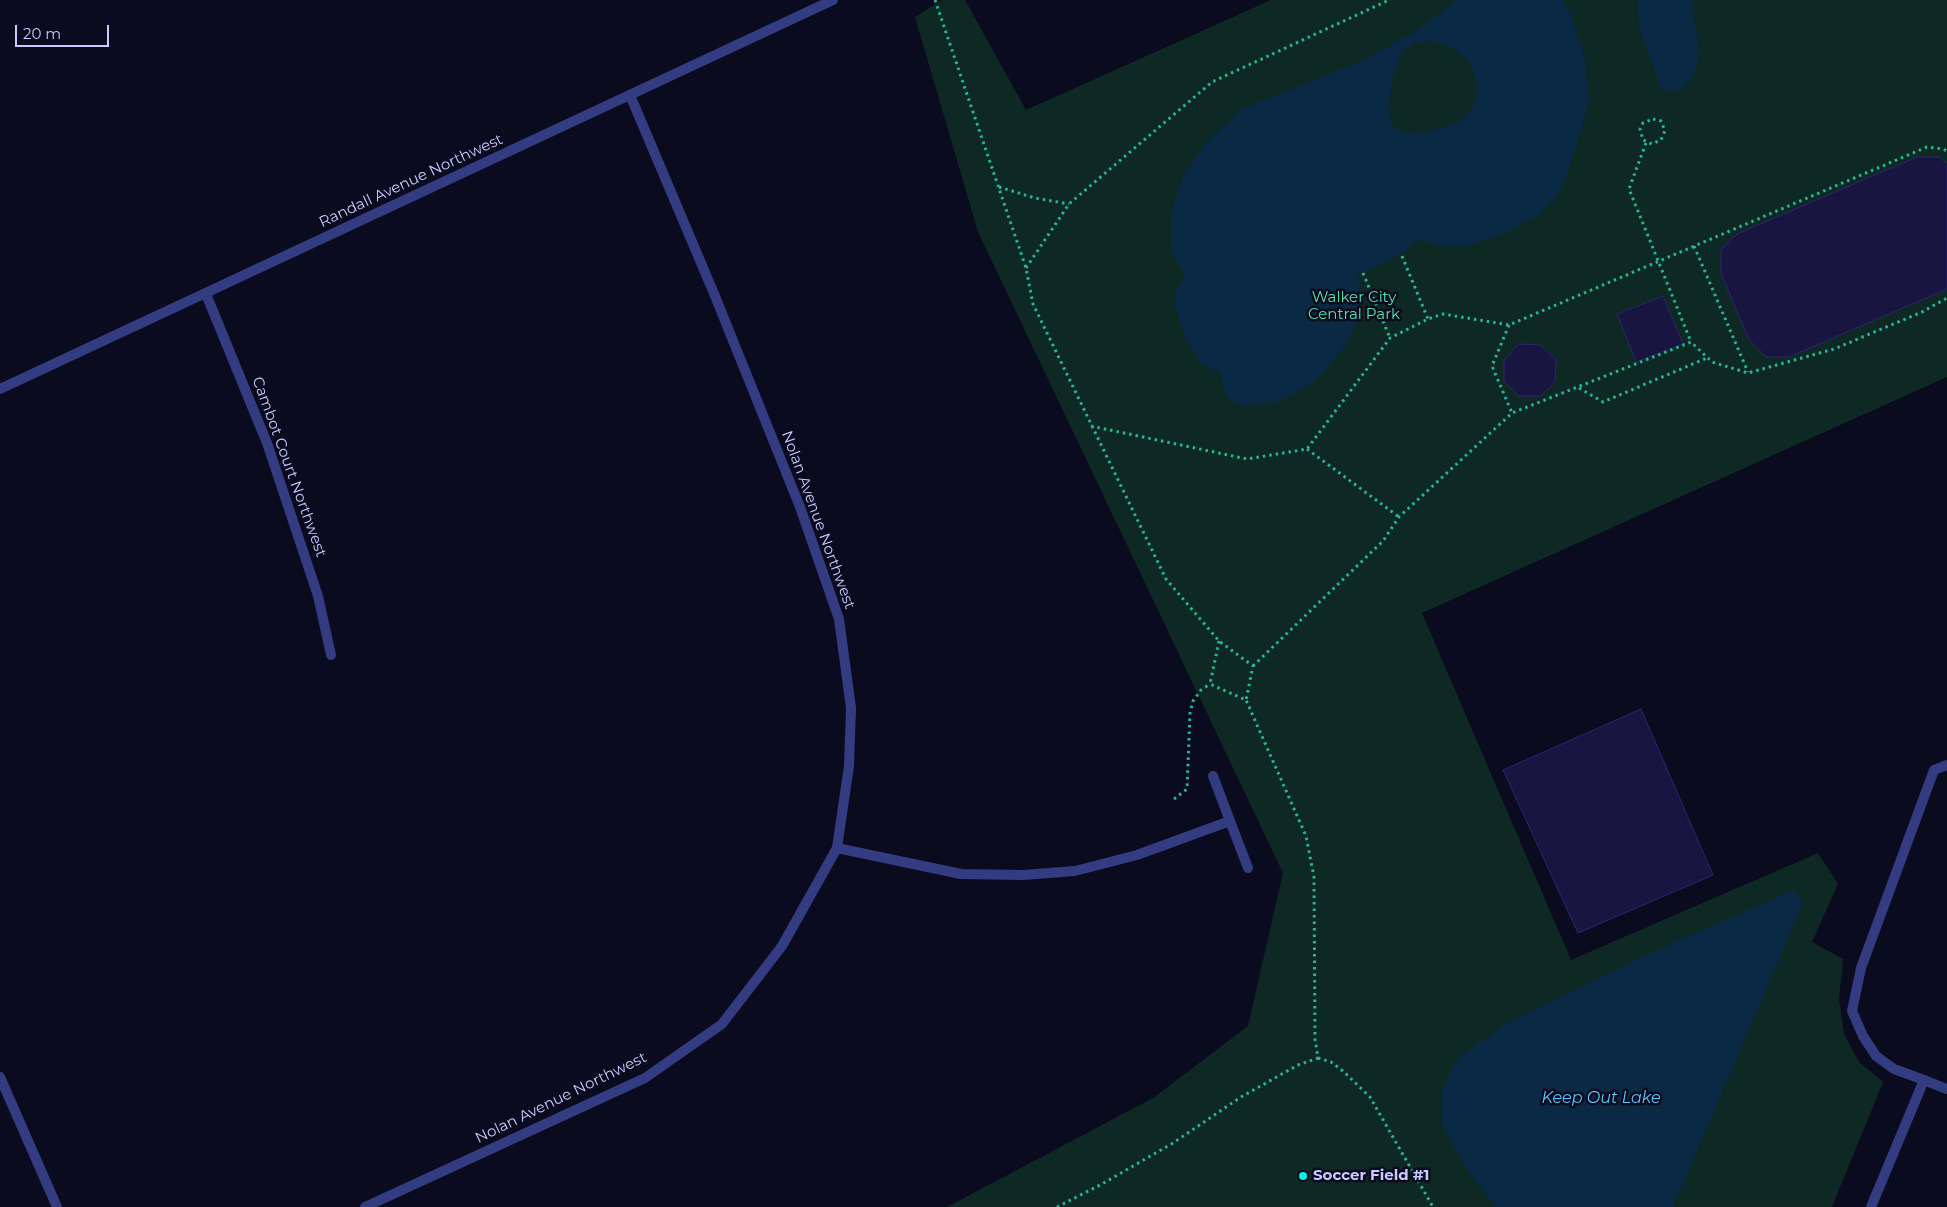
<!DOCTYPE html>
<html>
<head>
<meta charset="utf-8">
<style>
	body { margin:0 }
	#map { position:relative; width:1947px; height:1207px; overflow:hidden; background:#0b0b1f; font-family:Montserrat,sans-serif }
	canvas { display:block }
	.scale { position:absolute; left:15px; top:25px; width:94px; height:22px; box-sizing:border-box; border:2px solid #c9caff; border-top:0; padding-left:6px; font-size:15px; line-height:18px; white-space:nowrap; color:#c9caff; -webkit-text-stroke:4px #0b0b1f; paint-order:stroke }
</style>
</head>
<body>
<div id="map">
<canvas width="1947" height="1207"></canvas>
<div class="scale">20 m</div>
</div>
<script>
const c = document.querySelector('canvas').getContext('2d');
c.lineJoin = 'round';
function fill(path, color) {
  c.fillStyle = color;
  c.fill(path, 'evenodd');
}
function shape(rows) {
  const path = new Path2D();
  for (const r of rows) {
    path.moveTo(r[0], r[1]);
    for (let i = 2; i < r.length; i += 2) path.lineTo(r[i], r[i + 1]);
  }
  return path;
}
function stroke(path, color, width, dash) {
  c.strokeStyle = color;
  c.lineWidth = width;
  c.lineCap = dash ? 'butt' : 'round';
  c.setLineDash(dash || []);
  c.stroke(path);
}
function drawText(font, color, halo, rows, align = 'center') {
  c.font = font + ' Montserrat,sans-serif';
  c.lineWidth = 5;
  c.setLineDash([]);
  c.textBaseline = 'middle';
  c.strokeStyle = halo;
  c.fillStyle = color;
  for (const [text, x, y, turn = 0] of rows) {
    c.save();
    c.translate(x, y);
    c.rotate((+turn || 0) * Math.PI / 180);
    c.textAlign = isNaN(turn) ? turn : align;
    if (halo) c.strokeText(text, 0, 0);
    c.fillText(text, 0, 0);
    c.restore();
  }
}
fill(shape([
	[942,0,965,0,1026,110,1271,0,1947,0,1947,377,1422,613,1571,960,1818,853,1838,884,1812,942,1843,959,1839,999,1844,1034,1859,1062,1883,1082,1832,1207,947,1207,1153,1098,1248,1026,1283,873,978,232,915,17]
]), '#0e2924');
fill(shape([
	[1458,0,1561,0,1571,15,1585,60,1589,100,1578,141,1561,190,1540,214,1507,232,1464,247,1442,246,1421,240,1411,245,1401,254,1363,272,1357,276,1364,297,1348,342,1318,379,1281,401,1247,406,1231,401,1224,391,1221,374,1202,364,1185,339,1176,309,1175,290,1186,275,1171,253,1171,212,1183,175,1209,140,1243,109,1366,59,1416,31],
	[1430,41,1450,47,1470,62,1477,86,1475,105,1459,122,1435,130,1408,134,1393,127,1388,109,1393,77,1402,51,1415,42],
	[1638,0,1691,0,1700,53,1693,76,1680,91,1662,90,1639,28],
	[1794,890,1803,903,1673,1207,1496,1207,1465,1166,1442,1126,1441,1090,1459,1057,1509,1022,1657,950]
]), '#092945');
const building = shape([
	[1917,157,1940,157,1947,164,1947,289,1789,357,1766,357,1749,340,1721,273,1721,250,1737,234,1917,157],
	[1663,296,1683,344,1636,362,1617,314,1663,296],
	[1519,344,1540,345,1556,360,1555,382,1540,396,1519,396,1504,381,1504,360,1519,344],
	[1641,709,1713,875,1578,933,1503,770,1641,709]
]);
fill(building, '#181641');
stroke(building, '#2a266f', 1);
stroke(shape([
	[935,0,1026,268,1033,304,1166,579,1219,641,1253,666,1246,700,1210,684,1219,641],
	[1653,119,1661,121,1665,131,1661,140,1652,144,1643,140,1640,129,1643,123,1653,119],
	[1646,143,1629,189,1691,342],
	[999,187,1035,198,1069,204],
	[1694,246,1748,372],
	[1402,256,1428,319],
	[1026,268,1069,204,1212,82,1389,0],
	[1363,273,1390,338],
	[1509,325,1492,366,1512,413],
	[1579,388,1603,402,1707,358],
	[1091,426,1247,459,1307,449,1390,338,1428,319,1443,314,1509,325,1927,147,1943,149,1947,151],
	[1307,449,1399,517],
	[1253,666,1383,541,1399,517,1512,413,1691,342,1712,362,1748,373,1834,349,1922,312,1947,298],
	[1174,799,1187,789,1190,713,1193,701,1201,690,1210,684],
	[1318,1058,1331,1062,1343,1071,1370,1097,1433,1207],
	[1057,1207,1102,1184,1173,1143,1241,1097,1298,1065,1318,1058,1315,1039,1314,877,1306,836,1246,700]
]), '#25b699', 3, [2.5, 4]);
stroke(shape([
	[1924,1080,1894,1069,1876,1056,1863,1036,1852,1011,1861,968,1934,770,1947,765],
	[1871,1207,1924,1080,1947,1089]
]), '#333b81', 10);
stroke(shape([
	[206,294,267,443,318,596,331,655],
	[0,389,833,0],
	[1230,821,1248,868],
	[837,848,961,874,1023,875,1075,871,1137,855,1230,821,1213,776],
	[0,1077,57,1207],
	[365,1207,645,1078,722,1024,782,946,837,848,849,766,851,708,839,619,800,507,715,296,630,95]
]), '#333b81', 10);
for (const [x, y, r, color] of [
	[1303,1176,5,"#00f4e9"]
]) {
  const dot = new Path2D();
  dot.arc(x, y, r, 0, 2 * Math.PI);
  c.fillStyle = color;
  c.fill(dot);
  stroke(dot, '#0b0b1f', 2);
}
drawText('15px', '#c9caff', '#0b0b1f', [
	["Randall Avenue Northwest",411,181,-25],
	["Cambot Court Northwest",289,467,70],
	["Nolan Avenue Northwest",818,520,70],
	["Nolan Avenue Northwest",561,1098,-26]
]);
drawText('15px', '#4ee6aa', '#0b0b1f', [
	["Walker City",1354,298],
	["Central Park",1354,315]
]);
drawText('bold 15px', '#c9caff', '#0b0b1f', [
	["Soccer Field #1",1313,1176]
], 'left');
drawText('italic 16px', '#57c9ff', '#0b0b1f', [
	["Keep Out Lake",1601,1098]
]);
</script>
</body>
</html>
